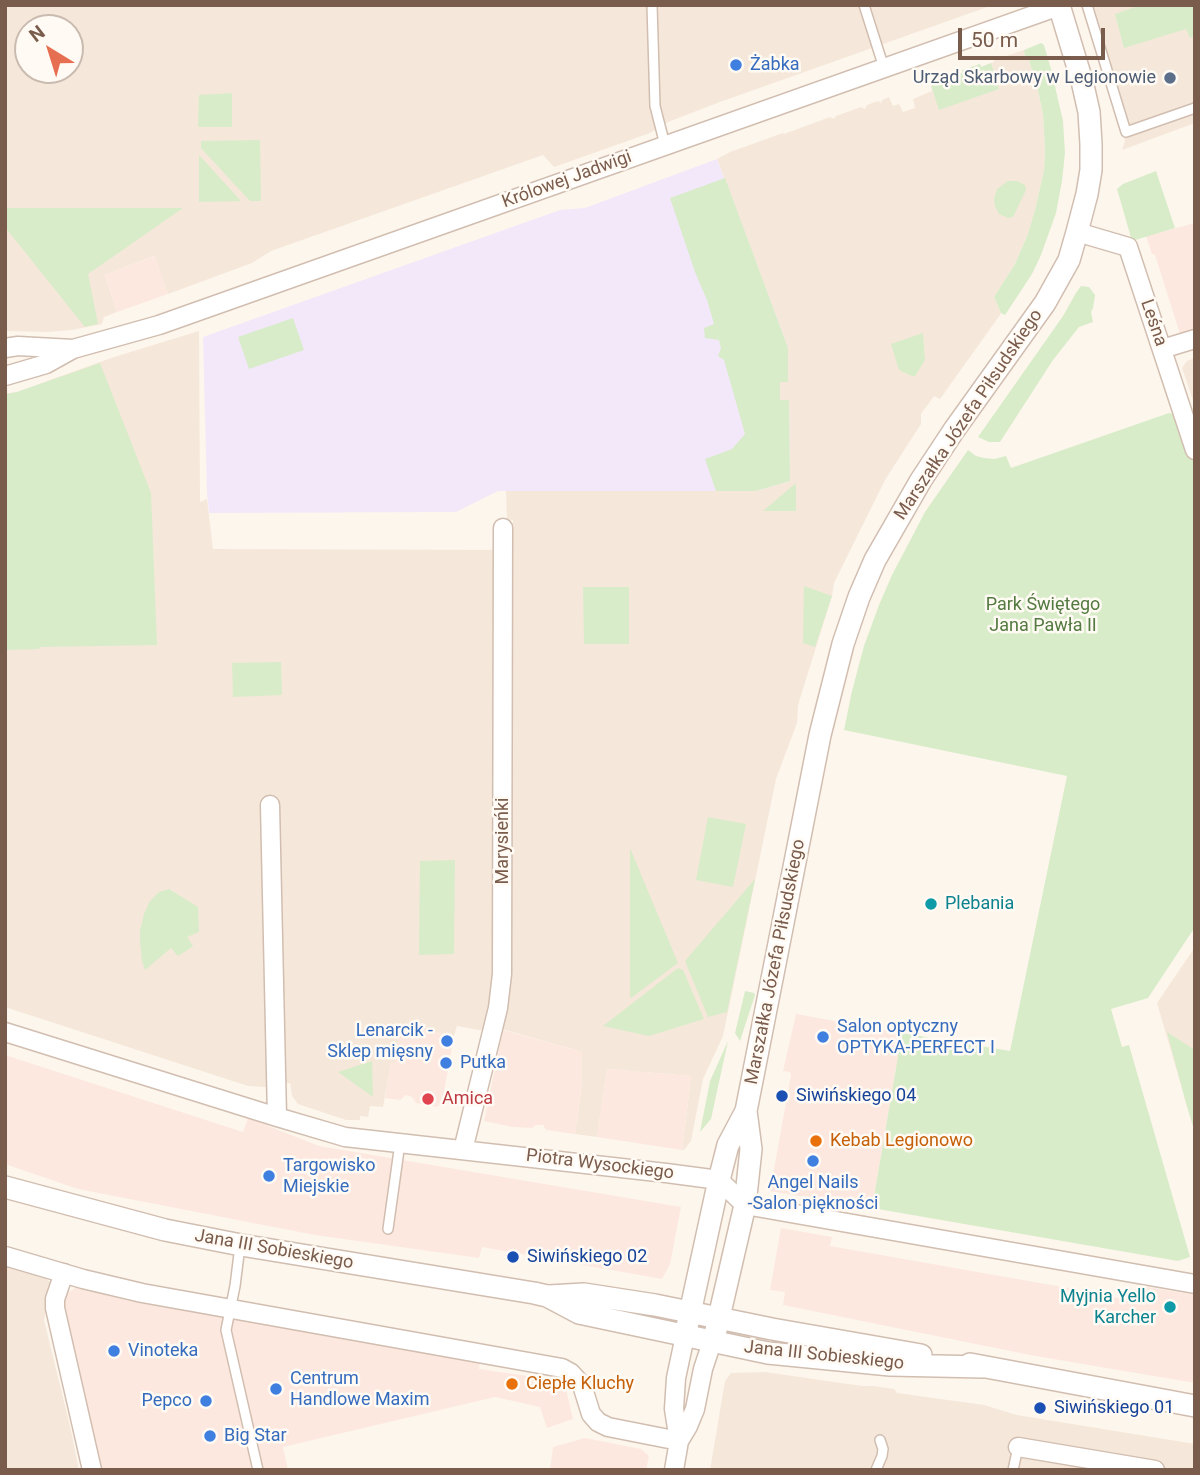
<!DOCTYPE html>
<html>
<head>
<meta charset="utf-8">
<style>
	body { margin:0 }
	#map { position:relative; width:1200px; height:1475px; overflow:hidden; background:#fdf6ec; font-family:Roboto,sans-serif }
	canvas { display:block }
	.frame { position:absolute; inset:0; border:7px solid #7a5c4d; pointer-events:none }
	.north { position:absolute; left:14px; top:14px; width:70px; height:70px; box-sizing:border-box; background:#fffaf3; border:2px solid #cabbb1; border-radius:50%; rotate:322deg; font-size:19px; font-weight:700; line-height:28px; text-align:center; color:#7a5c4d }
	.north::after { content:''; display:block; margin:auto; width:24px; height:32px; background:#e76f51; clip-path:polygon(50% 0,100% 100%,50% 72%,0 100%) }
	.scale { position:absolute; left:958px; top:28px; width:147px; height:32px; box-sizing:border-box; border:4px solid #7a5c4d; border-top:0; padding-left:9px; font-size:21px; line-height:24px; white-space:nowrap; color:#7a5c4d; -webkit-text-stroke:5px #fffaf3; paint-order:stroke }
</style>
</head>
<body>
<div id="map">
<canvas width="1200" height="1475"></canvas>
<div class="frame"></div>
<div class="north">N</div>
<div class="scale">50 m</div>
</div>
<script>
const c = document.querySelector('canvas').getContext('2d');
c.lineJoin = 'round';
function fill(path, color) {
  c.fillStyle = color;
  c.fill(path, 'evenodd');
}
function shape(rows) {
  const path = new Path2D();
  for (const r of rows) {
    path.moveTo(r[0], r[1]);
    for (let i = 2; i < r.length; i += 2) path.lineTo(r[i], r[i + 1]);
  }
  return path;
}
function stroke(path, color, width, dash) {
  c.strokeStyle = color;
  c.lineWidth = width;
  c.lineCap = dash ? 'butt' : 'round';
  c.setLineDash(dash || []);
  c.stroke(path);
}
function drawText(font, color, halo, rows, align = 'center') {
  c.font = font + ' Roboto,sans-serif';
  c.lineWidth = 5;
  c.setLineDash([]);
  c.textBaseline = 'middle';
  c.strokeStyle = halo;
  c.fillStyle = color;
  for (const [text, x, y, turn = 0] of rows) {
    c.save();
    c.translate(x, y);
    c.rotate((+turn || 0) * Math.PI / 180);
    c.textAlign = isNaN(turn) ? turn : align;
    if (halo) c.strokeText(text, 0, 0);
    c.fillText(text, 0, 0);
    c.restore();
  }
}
fill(shape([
	[5,5,993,5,720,102,668,122,650,133,554,167,543,155,271,251,252,263,168,294,154,256,105,275,117,312,104,317,102,324,72,330,47,332,5,331],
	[28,28,70,28,70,70,28,70],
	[1082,5,1195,5,1195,123,1122,150,1125,141],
	[1024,50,1025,57,1028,57,1038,91,1043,114,1045,150,1044,170,1036,206,1028,234,1015,264,994,297,1001,313,1000,315,940,399,934,396,921,414,921,424,885,480,834,583,832,596,798,705,797,723,776,779,723,1036,703,1079,691,1141,684,1150,682,1150,691,1076,607,1069,597,1137,575,1134,582,1082,582,1052,498,1028,479,1030,457,1026,454,1036,419,1029,395,1063,391,1063,383,1107,370,1106,368,1117,360,1116,360,1120,346,1120,298,1104,292,1096,290,1083,266,1087,248,1086,5,1007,5,394,17,392,111,358,199,331,200,502,207,499,213,549,513,550,513,520,507,520,506,491,756,491,790,481,789,401,780,401,780,382,788,382,788,348,717,159,730,152,783,133,784,134,830,117,834,119,836,116,861,107,865,109,867,105,878,101,881,103,882,100,889,97,893,106,899,104,903,112,915,108,913,99,932,91,931,85,962,73,962,70,980,64,981,67,994,62,994,60],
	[1195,358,1195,406,1182,368,1187,361],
	[1195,947,1195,1133,1157,1003],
	[5,1265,44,1277,52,1283,44,1320,70,1426,79,1470,5,1470],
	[765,1372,862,1386,874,1386,894,1389,897,1393,984,1405,1017,1415,1195,1444,1195,1470,710,1470,725,1381,731,1373]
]), '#f5e8da');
fill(shape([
	[1195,223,1195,329,1180,334,1155,255,1152,254,1146,236],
	[155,256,168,294,117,312,105,275],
	[796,1014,902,1033,872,1208,770,1191,791,1075,790,1072,783,1071],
	[419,1029,454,1036,442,1103,437,1107,416,1103,412,1097,406,1095,400,1100,385,1098,391,1063,395,1062,399,1038],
	[503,1030,582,1052,582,1082,575,1134,546,1130,543,1125,536,1125,532,1128,513,1127,484,1121],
	[5,1055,243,1132,248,1118,319,1146,681,1207,670,1264,662,1279,482,1247,479,1258,315,1235,78,1189,5,1164],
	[607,1069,691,1076,682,1150,597,1137],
	[781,1228,832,1237,830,1246,1074,1289,1137,1302,1141,1286,1195,1295,1195,1383,1030,1355,783,1305,785,1292,770,1290],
	[77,1287,128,1301,480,1361,479,1369,554,1380,562,1384,566,1389,573,1419,547,1428,540,1407,495,1397,283,1447,288,1470,99,1470,86,1402,63,1304,67,1293],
	[585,1438,641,1449,649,1456,646,1470,550,1470,553,1447]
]), '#fde8e0');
fill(shape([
	[717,159,788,348,788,382,780,382,780,400,789,400,790,481,756,491,498,491,456,512,209,513,207,493,203,337,560,210,585,208]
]), '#f3e8fa');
fill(shape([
	[1141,5,1195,5,1195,36,1190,38,1186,29,1124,48,1115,14],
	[1041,43,1044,45,1051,69,1063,121,1065,153,1062,181,1056,213,1041,255,1032,274,1005,315,1001,313,994,297,1015,264,1028,234,1036,206,1044,170,1045,150,1043,114,1038,91,1028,57,1025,57,1024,50],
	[991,63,999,89,939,110,931,85,962,73,962,70,980,64,981,67],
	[232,93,232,127,198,127,199,95],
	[260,140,261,201,250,201,201,148,201,141],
	[199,155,241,201,199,202],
	[1156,171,1175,228,1132,241,1117,189,1123,184],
	[725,178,788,348,788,382,780,382,780,400,789,400,790,481,756,491,716,491,705,459,732,449,745,434,724,360,718,356,721,348,719,340,705,338,704,328,714,324,707,300,695,272,670,198],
	[1008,181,1017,181,1025,185,1026,190,1013,217,1008,218,999,214,995,206,994,199,997,189],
	[5,208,183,208,88,274,98,324,85,327,5,227],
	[1081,286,1089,287,1095,295,1093,308,1091,312,1093,322,1079,327,1053,360,1000,442,989,442,978,437,1063,316,1076,293],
	[293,318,304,350,249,369,238,337],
	[923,333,925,360,915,376,912,376,899,370,891,344],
	[100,363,151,493,157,645,40,647,39,649,5,650,5,394,17,392],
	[1169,413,1179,416,1195,463,1195,927,1148,998,1111,1009,1122,1047,1129,1045,1190,1257,1178,1261,872,1208,902,1033,1010,1051,1067,776,844,730,852,691,864,646,879,605,892,575,925,512,968,450,976,456,984,458,994,459,1006,456,1011,468],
	[796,483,796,511,763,511],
	[804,586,832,596,815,647,803,643],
	[583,587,629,587,629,644,584,644],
	[281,662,282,695,233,697,232,663],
	[708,817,746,824,733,887,696,880],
	[630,848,678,963,631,998,630,996],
	[455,860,454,954,419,955,420,861],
	[755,879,727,1012,708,1017,685,961],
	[169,889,198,907,199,932,187,937,193,946,189,949,178,956,171,948,145,970,142,961,140,941,140,931,144,914,150,901,159,892],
	[678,968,683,970,704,1019,649,1036,603,1026],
	[745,991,754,993,755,995,740,1041,735,1033],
	[1167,1032,1195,1050,1195,1133,1186,1103],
	[728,1041,711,1119,700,1132,710,1081],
	[372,1061,373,1097,338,1072]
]), '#d8ecc9');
const service = shape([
	[652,5,655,106,665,145],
	[864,5,884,68],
	[1087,5,1126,132,1195,108],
	[388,1229,400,1143],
	[240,1246,235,1286,226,1330,258,1470],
	[876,1470,882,1456,883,1449,880,1440],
	[1013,1470,1018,1447]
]);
const minor = shape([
	[1077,232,1128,247,1195,450],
	[5,348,18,346,73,349],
	[1162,349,1195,339],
	[5,376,46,364,73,349,159,325,1059,6],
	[270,805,277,1117],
	[5,1032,277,1117,345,1137,666,1173,719,1180,745,1205,1195,1284],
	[463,1150,498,1008,502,974,503,528],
	[5,1256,83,1279,142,1293,562,1368,571,1373,582,1385,591,1414,598,1422,608,1427,679,1441],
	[64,1273,55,1299,55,1308,92,1470],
	[679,1441,688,1426,695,1409,703,1369,712,1342],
	[1018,1447,1155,1470],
	[674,1470,679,1441,674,1409,676,1378,685,1336]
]);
const tertiary = shape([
	[5,1187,165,1230,241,1245,534,1293,547,1296,579,1313,768,1353,890,1365,983,1367],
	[549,1296,584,1294,655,1305,772,1329,921,1355],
	[716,1330,745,1205,751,1149,746,1111],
	[685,1336,719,1180,728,1145,746,1111,820,735,843,644,859,597,875,560,921,480,954,430,1045,303,1069,260,1077,232,1087,194,1091,170,1091,144,1089,112,1082,81,1059,5],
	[970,1364,1195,1406]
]);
stroke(service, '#d1beb0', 12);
stroke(minor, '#d1beb0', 21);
stroke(tertiary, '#d1beb0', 24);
stroke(service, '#fff', 9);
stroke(minor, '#fff', 18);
stroke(tertiary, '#fff', 21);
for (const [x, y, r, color] of [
	[736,65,7,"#3f7fe0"],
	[1170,78,7,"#5c6f8a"],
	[931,904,7,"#0f9aa8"],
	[823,1037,7,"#3f7fe0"],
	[447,1041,7,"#3f7fe0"],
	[446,1063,7,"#3f7fe0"],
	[782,1096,7,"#1a4fb4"],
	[428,1099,7,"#e0444e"],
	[816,1141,7,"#e8710a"],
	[813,1161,7,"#3f7fe0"],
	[269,1176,7,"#3f7fe0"],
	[513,1257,7,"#1a4fb4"],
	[1170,1307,7,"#0f9aa8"],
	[114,1351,7,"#3f7fe0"],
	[512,1384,7,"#e8710a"],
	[276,1389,7,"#3f7fe0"],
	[206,1401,7,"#3f7fe0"],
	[1040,1408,7,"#1a4fb4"],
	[210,1436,7,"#3f7fe0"]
]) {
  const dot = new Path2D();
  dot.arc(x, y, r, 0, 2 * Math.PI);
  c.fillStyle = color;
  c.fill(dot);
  stroke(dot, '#fffaf3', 2.5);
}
drawText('18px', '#366cbe', '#fffaf3', [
	["Żabka",750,65],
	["Salon optyczny",837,1027],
	["OPTYKA-PERFECT I",837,1048],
	["Lenarcik -",433,1031,"right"],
	["Sklep mięsny",433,1052,"right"],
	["Putka",460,1063],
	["Targowisko",283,1166],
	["Miejskie",283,1187],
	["Angel Nails",813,1183,"center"],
	["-Salon piękności",813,1204,"center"],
	["Vinoteka",128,1351],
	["Centrum",290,1379],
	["Handlowe Maxim",290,1400],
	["Pepco",192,1401,"right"],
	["Big Star",224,1436]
], 'left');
drawText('18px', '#4e5e75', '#fffaf3', [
	["Urząd Skarbowy w Legionowie",1156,78]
], 'right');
drawText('18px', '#7a5c4d', '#fffaf3', [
	["Królowej Jadwigi",567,180,-20],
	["Leśna",1153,323,71],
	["Marszałka Józefa Piłsudskiego",969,415,-56],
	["Marysieńki",503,841,-90],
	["Marszałka Józefa Piłsudskiego",776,962,-79],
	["Piotra Wysockiego",600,1165,7],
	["Jana III Sobieskiego",274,1250,10],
	["Jana III Sobieskiego",824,1356,6]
]);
drawText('18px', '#537a41', '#fffaf3', [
	["Park Świętego",1043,605],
	["Jana Pawła II",1043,626]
]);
drawText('18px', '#0d838f', '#fffaf3', [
	["Plebania",945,904],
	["Myjnia Yello",1156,1297,"right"],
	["Karcher",1156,1318,"right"]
], 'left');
drawText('18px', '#164399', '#fffaf3', [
	["Siwińskiego 04",796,1096],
	["Siwińskiego 02",527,1257],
	["Siwińskiego 01",1054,1408]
], 'left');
drawText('18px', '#be3a42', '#fffaf3', [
	["Amica",442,1099]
], 'left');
drawText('18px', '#c56008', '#fffaf3', [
	["Kebab Legionowo",830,1141],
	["Ciepłe Kluchy",526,1384]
], 'left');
</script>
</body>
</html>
